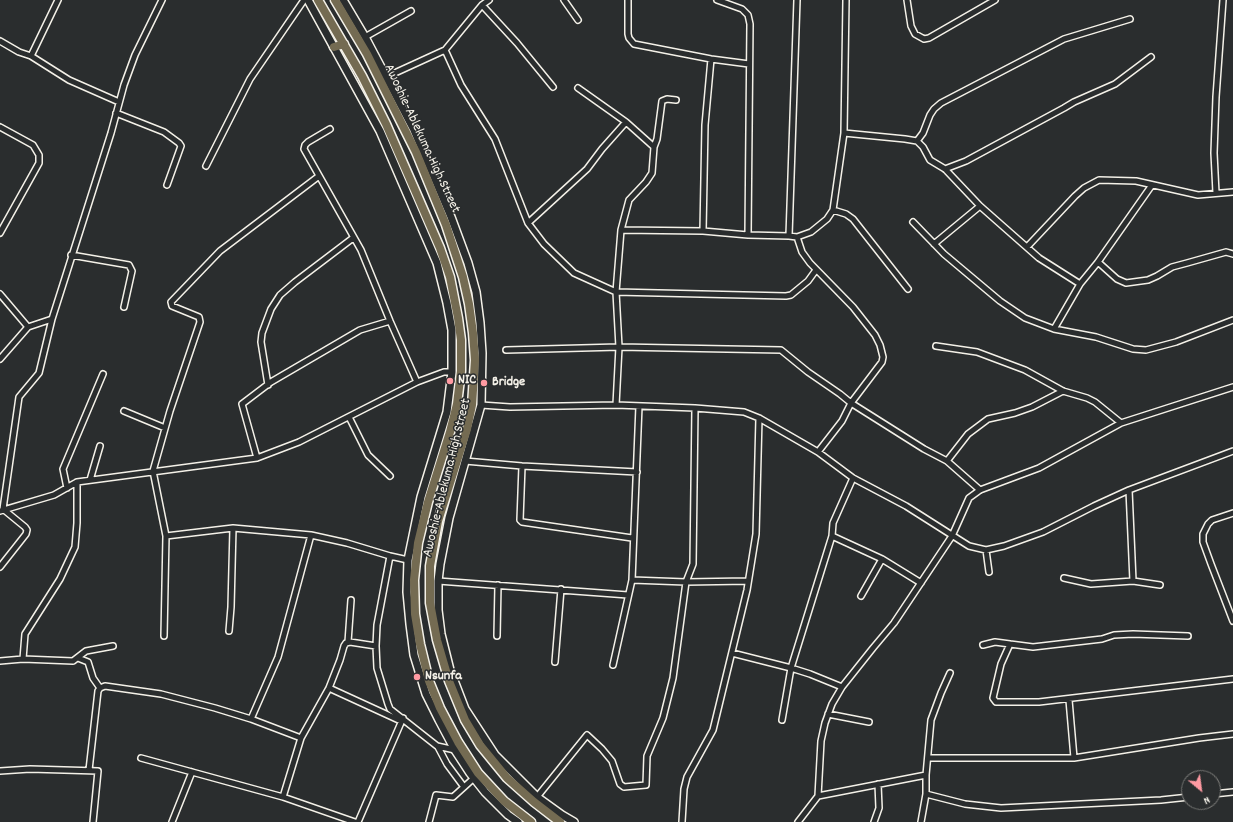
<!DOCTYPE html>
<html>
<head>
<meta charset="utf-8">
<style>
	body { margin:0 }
	#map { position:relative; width:1233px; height:822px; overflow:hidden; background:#2a2d2e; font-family:Dekko,sans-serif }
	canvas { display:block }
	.north { position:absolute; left:1181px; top:770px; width:40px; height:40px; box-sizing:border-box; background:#2a2d2e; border:1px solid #7b7b78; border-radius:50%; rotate:151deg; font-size:11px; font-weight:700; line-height:16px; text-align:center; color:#f4f1e8 }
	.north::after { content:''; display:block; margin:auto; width:14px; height:18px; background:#ff9aa2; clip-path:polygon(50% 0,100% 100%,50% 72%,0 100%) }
</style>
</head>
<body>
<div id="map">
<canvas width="1233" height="822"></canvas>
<div class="north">N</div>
</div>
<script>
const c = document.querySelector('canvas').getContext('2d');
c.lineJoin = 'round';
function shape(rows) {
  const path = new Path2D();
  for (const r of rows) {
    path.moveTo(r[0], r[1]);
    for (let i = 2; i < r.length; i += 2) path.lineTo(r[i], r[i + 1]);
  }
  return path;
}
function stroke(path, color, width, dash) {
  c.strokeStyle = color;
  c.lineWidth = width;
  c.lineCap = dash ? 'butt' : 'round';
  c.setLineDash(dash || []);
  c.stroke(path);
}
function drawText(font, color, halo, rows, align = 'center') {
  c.font = font + ' Dekko,sans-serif';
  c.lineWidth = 3;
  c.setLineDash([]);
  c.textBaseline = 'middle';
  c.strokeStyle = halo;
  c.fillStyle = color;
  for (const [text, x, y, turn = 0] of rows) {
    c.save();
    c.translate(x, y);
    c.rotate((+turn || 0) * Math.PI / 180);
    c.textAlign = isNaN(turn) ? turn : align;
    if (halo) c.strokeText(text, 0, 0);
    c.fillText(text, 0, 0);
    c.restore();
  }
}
const street = shape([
	[564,0,578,20],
	[628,0,628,34,629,38,634,44,711,59,749,64],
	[717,0,742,9,748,15,750,24,748,235],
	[907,0,911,26,915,34,924,39,929,38,995,0],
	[482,5,517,43,553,87],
	[365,37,411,11],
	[0,41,19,52,31,56,69,80,119,102],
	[445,50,461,85,495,139,528,223,544,244,574,273,616,292,786,296,791,295,808,281,816,270],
	[31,56,58,0],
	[386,77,445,50,482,5,489,0],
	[578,88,626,122,654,147],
	[116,113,164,132,179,143,181,146,167,185],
	[0,127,33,145,39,155,39,163,0,233],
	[330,129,308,142,305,145,304,149,361,250,390,321,417,382],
	[844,133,905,139,917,141,923,147,930,160,945,169,980,206,1039,258,1080,284],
	[917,141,923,133,930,115,934,109,941,103,1064,39,1130,19],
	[206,166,250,79,304,0],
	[945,169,966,161,1064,108,1074,102,1115,84,1151,57],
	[1216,193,1214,153,1216,97,1223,0],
	[833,210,846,214,853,219,908,289],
	[913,222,944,254,1000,301,1025,318,1054,329,1096,337,1133,349,1146,350,1176,342,1233,320],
	[528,223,587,169,602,149,626,122],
	[621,230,703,231,748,235,789,236,797,237,811,232,827,219,833,210,844,133,846,0],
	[703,231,705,125,711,59],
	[789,236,797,0],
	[797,237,802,252,810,263,853,307,875,335,880,345,883,357,882,362,851,403,842,421,818,452],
	[934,244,980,206],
	[1027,247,1075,196,1084,188,1099,180,1136,181,1198,195,1233,192],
	[71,255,129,265,132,271,124,307],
	[1098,262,1117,279,1126,283,1148,280,1157,276,1172,267,1187,263,1226,252,1233,254],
	[0,294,28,327,52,319,111,133,124,85,135,55,162,0],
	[1054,329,1080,284,1098,262,1152,185],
	[936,346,977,352,1025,370,1063,391,1087,398,1095,402,1121,423],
	[506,350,619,347,781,350,808,372,840,394,851,403,924,449,947,461,980,490],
	[0,359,28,327],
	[268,385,261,342,262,333,271,309,280,295,295,282,353,238],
	[481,405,510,407,616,405,695,408,744,412,759,418,818,452,853,478,906,506,969,546,986,550,1004,546,1043,532,1094,506,1129,490,1233,451],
	[616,405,619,347,616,292,621,230,629,200,646,182,652,173,654,147,657,139,662,101,667,99,676,100],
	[124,411,165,428],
	[349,417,368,455,390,476],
	[257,458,242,404,271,382,360,330,390,321],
	[465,461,522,466,637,472],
	[947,461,968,434,988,419,1015,413,1032,407,1063,391],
	[522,466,520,520,522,522,632,538],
	[90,480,100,446],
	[67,488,63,469,103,374],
	[1129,490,1133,581],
	[0,511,54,495,77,482,257,458,299,442,417,382,444,372,452,372],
	[1233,513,1212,520,1208,524,1203,534,1203,542,1211,564,1233,621],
	[166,536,233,528,311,535,347,543,390,556,408,560],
	[832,536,882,559,921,583],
	[986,550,989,572],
	[390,556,377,625,376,646,377,668,388,704,390,709,437,746,455,750],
	[0,567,26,534,27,530,25,527,3,509,19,397,39,373,52,319],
	[1064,578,1091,584,1133,581,1160,585],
	[632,580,686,582,748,581],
	[438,581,628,595],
	[861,596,882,559],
	[229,631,231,607,233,528],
	[164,636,166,536,153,471,170,411,200,322,199,317,172,306,171,302,220,251,319,176],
	[497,636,498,585],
	[1188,636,1133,634,1114,635,1102,639,1033,647,1010,644,1001,664,993,698,996,702,1039,702,1233,679],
	[348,642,351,600],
	[983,645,995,642,1010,644],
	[732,653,791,668,810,674,842,687],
	[78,658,88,662,93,678,100,688],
	[23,659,25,634,60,579,75,547,77,523,77,482],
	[0,661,23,659,73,661,86,651,113,646],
	[555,662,561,589],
	[613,665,632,580,639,406],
	[329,688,401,721],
	[1069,700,1074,758],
	[828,714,869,722],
	[251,719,278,657,311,535],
	[782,720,791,668,832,536,833,523,853,478],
	[438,747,447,764,464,787],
	[141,758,283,797,355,822],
	[928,758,1074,758,1199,738,1233,734],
	[89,770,98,691,100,688,105,686,161,694,215,708,251,719,301,738],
	[0,771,30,769,98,771,93,822],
	[926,794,965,804,1001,808,1161,800,1189,797],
	[1213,794,1233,792],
	[818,796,926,775],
	[283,797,301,738,329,688,340,660,344,646,346,643,350,642,376,646],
	[537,797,587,735,602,749,612,761,620,784,624,787,646,785,647,756,663,718,673,678,686,582,693,564,695,408],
	[172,822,192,772],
	[358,822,403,718],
	[429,822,436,795,453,797,474,778],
	[682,822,684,789,687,777,713,730,747,590,756,534,759,418],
	[798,822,818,796,821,741,825,723,832,704,842,687,873,648,894,623,952,536,969,498,980,490,1039,468,1121,423,1233,387],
	[874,822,879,808,878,784],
	[921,822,926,794,926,775,931,720,941,693,950,673]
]);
const secondary = shape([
	[308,0,380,131,437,263,447,303,452,330,452,372,447,412,421,497,408,560,407,592,410,624,414,655,426,694,439,720,455,750,470,773,485,792,508,815,518,822],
	[343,0,365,37,413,128,451,217,468,263,476,292,480,323,482,353,481,405,449,518,440,564,438,581,438,610,441,634,450,670,465,709,495,755,537,797,562,815,574,822]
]);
const primary = shape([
	[318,0,362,76,386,124,414,188,440,248,450,277,458,318,461,340,461,371,457,404,450,432,428,502,418,543,414,580,415,614,420,644,429,681,440,708,458,742,478,773,504,801,531,822],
	[335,0,367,54,416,152,446,225,463,277,469,304,473,333,475,360,472,405,467,429,438,521,430,566,430,603,437,640,449,681,465,720,480,745,507,778,534,802,560,822],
	[334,47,344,44]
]);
stroke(street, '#f4f1e8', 8);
stroke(secondary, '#f4f1e8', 10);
stroke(primary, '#f4f1e8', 11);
stroke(street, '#2a2d2e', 5);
stroke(secondary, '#2a2d2e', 7);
stroke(primary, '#746b52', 8);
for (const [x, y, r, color] of [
	[450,381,4,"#ff9aa2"],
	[484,383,4,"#ff9aa2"],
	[417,677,4,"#ff9aa2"]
]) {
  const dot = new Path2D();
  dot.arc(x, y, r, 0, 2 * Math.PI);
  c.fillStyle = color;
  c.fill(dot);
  stroke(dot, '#2a2d2e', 1.5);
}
drawText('14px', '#f4f1e8', '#2a2d2e', [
	["Awoshie-Ablekuma High Street",421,139,65],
	["Awoshie-Ablekuma High Street",448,478,-76]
]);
drawText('bold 14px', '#f4f1e8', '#2a2d2e', [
	["NIC",458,381],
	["Bridge",492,383],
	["Nsunfa",425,677]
], 'left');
</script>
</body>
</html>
